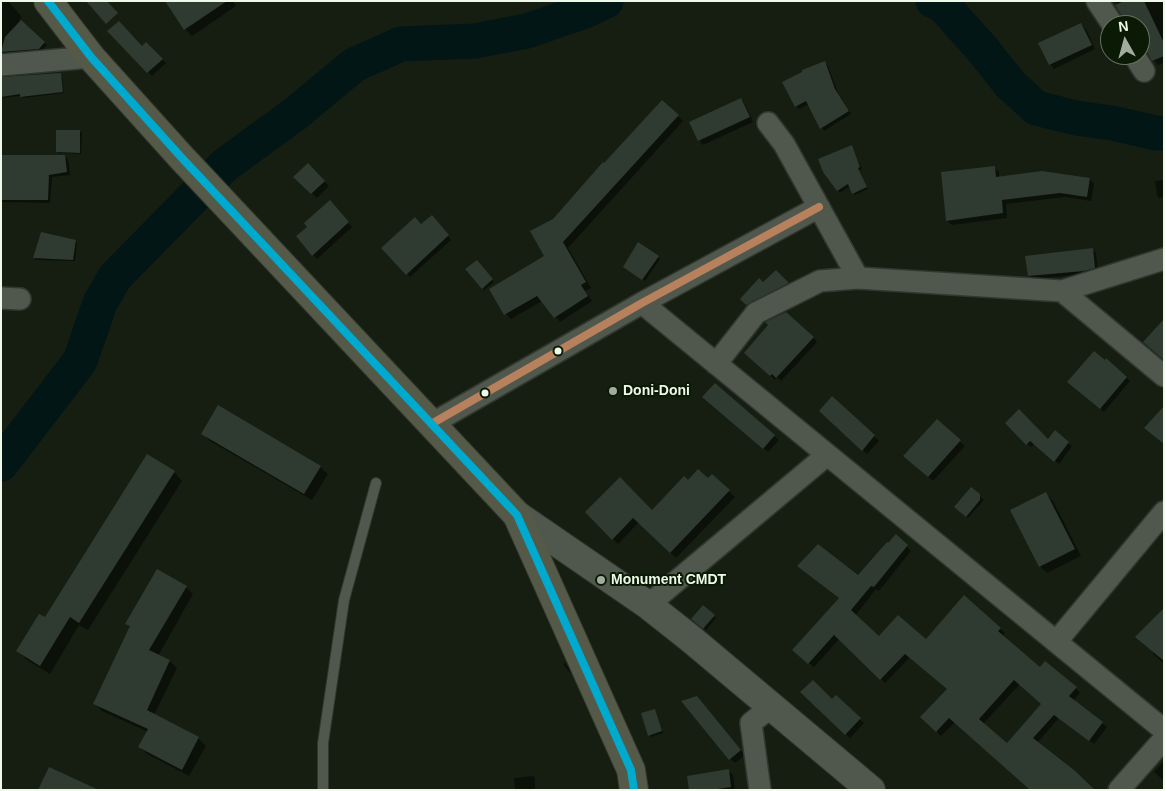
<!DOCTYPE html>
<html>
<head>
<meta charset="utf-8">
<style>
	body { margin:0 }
	#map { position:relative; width:1165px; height:791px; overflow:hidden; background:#161e12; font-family:Helvetica,sans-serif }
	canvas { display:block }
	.frame { position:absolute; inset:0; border:2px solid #eef9e9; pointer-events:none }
	.north { position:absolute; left:1100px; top:15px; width:50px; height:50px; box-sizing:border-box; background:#0b1a04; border:1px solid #667360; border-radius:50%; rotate:353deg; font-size:14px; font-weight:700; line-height:20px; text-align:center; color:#eef9e9 }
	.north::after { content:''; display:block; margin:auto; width:18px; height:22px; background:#a2ac9e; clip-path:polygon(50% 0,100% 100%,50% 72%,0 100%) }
</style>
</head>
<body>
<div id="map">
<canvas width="1165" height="791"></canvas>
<div class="frame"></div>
<div class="north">N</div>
</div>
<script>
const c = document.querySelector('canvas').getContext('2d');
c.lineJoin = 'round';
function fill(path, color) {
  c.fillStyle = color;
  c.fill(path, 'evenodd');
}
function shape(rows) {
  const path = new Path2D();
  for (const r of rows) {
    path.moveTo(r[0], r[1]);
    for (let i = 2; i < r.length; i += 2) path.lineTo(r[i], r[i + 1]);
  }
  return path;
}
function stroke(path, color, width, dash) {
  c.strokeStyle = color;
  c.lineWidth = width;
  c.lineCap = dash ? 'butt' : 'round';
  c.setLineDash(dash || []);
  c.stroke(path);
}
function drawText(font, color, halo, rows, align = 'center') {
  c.font = font + ' Helvetica,sans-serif';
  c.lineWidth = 4;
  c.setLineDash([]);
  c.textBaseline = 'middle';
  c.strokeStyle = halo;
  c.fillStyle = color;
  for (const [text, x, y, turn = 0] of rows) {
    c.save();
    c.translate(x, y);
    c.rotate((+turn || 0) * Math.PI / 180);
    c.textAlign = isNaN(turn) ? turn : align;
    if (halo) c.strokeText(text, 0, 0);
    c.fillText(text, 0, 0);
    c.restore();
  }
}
fill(shape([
	[1,1,8,1,22,17,19,20,47,45,41,51,1,55],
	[172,1,233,1,236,6,192,36,185,29],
	[1115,1,1164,1,1164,65,1163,63,1158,65,1147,50,1140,44,1140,25,1130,25],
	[1081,24,1086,29,1095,49,1054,69,1050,64],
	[109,31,142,48,146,44,166,63,152,76],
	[824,63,828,66,838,93,851,114,824,131,809,104,799,109,796,106],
	[60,74,62,76,64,93,24,98,21,96,1,98,1,79],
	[741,99,745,104,753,122,703,145,699,140],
	[678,116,683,121,568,248,591,288,585,291,592,301,560,322,542,301,511,319,506,314,546,257,554,220],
	[80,131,82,133,81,154,59,153,57,151],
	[853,149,862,169,859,170,868,189,855,195,850,186,840,193,824,171],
	[1,156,64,156,68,159,70,175,52,177,50,203,1,202],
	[308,165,329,186,317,198,295,177],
	[994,167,999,172,999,178,1090,179,1094,184,1091,201,1065,197,1006,204,1007,218,952,225,947,221],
	[1164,180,1164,197,1159,198,1157,196,1155,181],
	[330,202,352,227,317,259,313,255,309,227],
	[435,220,451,240,410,277,382,248,421,226],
	[41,234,75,241,77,243,75,261,36,260,34,258],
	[1092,249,1096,253,1098,271,1088,274,1033,279,1029,276],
	[658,257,660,259,645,281,627,268],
	[477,261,494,282,484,290,466,270],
	[776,271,790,285,749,306,742,299,763,284],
	[813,337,817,342,781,381,777,377,775,380,750,357],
	[1127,378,1130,381,1104,412,1073,386],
	[832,398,879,441,867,454,825,416],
	[709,401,774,436,779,440,768,452],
	[937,421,965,446,933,481,910,460],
	[1006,423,1048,441,1068,443,1072,446,1059,464,1034,444,1031,447],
	[202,433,320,467,328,474,312,500,210,441],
	[174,472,182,481,88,630,79,625,50,674,27,660,18,651],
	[712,476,735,497,676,558,639,522,618,544,586,512,652,512,688,482,709,480],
	[971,489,984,500,968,518,956,507],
	[1046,494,1053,501,1081,556,1047,573,1040,566],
	[896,536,911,551,879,591,876,589,855,616,879,638,926,641,964,597,1005,633,1002,636,1040,669,1076,688,1080,693,1073,701,1107,727,1094,744,1059,718,1037,743,1032,790,955,722,941,736,922,717,948,689,910,657,885,683,840,638,814,667,798,654,858,577],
	[1020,684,1043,704,1007,745,983,724],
	[186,587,193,594,158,656,170,661,177,668,154,715,198,738,206,746,189,776,147,754,140,747,148,732,102,711,95,704,131,627,127,623],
	[703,607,716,618,706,630,695,621],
	[1164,610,1164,664,1153,654],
	[565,663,567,665,572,675,563,664],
	[802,692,832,701,836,697,864,723,850,738],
	[701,702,745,755,735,763,730,759],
	[655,712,663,733,651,737,649,735],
	[1164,761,1164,781,1154,772],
	[728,771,733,775,735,790,690,790],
	[533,776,535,778,535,790,515,790,514,778]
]), '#0007');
stroke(shape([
	[933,1,942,4,983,50,1010,84,1036,108,1076,118,1112,123,1156,133,1164,133],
	[1,464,80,361,100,303,115,277,225,165,295,114,354,65,401,44,475,41,527,31,585,11,606,1]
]), '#021615', 35);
fill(shape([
	[86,1,107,1,118,13,106,24],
	[165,1,227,1,184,30],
	[1124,1,1144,1,1164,43,1164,56,1152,61,1140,40,1140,25,1125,25,1123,18,1115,5],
	[21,20,45,42,39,49,1,52,5,37],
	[119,21,142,46,146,42,163,59,147,73,107,31],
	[1081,23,1092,45,1049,65,1038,43],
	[825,61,835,89,849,111,820,129,806,101,795,107,782,82,802,72,802,70],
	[61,73,63,92,20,97,20,94,1,97,1,77],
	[741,98,750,117,698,141,689,122],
	[662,100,679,115,563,242,586,282,581,285,588,296,554,318,537,296,504,315,489,289,544,256,530,231,553,219,603,162,604,163],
	[56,130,80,130,80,153,56,152],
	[852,145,860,167,858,168,867,187,852,194,848,184,837,191,823,172,818,159],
	[1,155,65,155,67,172,49,175,48,200,1,200],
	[308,163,325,181,311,194,293,177],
	[995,166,996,177,1042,171,1090,178,1087,197,1060,193,1002,200,1003,213,946,221,941,172],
	[330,200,349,222,312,256,296,236,307,227,304,223],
	[432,215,449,235,406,275,381,248,415,217,421,224],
	[41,232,76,240,73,260,33,258],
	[638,242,659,256,642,280,623,267],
	[1093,248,1095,268,1084,271,1028,276,1025,256],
	[477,260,493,279,482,289,465,269],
	[776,270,789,283,746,305,740,299,759,278,763,282],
	[786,312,814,337,776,378,772,374,770,376,744,353,768,325,765,322],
	[1164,319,1164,360,1143,342],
	[1094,351,1105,360,1106,358,1127,377,1100,409,1067,382],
	[715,383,775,435,763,449,702,397],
	[832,396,875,435,862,451,819,411],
	[218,405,321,466,304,494,201,434],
	[1164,406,1164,444,1144,428],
	[1019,409,1048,439,1055,430,1069,442,1054,462,1030,441,1026,445,1005,423],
	[937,419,961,440,928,477,903,456],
	[147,454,175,471,79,623,70,617,40,666,16,651,39,614,45,617],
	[698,469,708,478,712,474,730,490,670,553,633,518,612,540,585,512,620,477,652,510,684,476,688,480],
	[971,487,980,494,980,500,966,517,954,507],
	[1046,492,1075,549,1039,567,1010,510],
	[896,534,908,545,874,587,871,586,851,610,879,636,898,615,926,639,964,595,1001,628,998,631,1040,667,1045,661,1077,687,1069,696,1103,722,1089,741,1054,715,1033,738,1074,770,1095,790,1030,790,949,718,936,732,920,717,947,689,905,654,880,680,834,635,808,664,792,650,839,598,797,566,818,544,858,575,887,542,888,543],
	[1014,680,1041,704,1007,743,979,719],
	[157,569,187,586,149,650,170,660,147,710,199,737,182,770,138,747,148,729,93,704,130,626,125,624],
	[703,605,715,615,703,629,691,619],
	[1164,608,1164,661,1135,637],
	[813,680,832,699,836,695,861,718,845,735,800,692],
	[697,696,741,750,729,760,681,701],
	[655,709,662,731,648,736,641,713],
	[49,767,99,790,38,790],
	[729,769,731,787,711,790,689,790,687,776]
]), '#2f3a31');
const lane = shape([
	[323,790,323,743,344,600,376,483]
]);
const street = shape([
	[1097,1,1113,25],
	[1134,55,1144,71],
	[1,65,91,57],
	[768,123,784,144,858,278],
	[1062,291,1164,376],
	[1,298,20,299],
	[642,303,1164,730],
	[716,364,756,313,820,281,858,278,1062,291,1164,259],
	[433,423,642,303,819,207],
	[648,605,827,455],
	[1056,642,1164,512],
	[760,790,751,723,772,706],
	[1119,790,1164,739]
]);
const secondary = shape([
	[517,515,648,605,691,639,871,790]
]);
const primary = shape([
	[48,1,91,57,181,157,517,515,631,770,634,790]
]);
stroke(lane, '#31372e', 12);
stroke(street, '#31372e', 24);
stroke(secondary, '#31372e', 30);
stroke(primary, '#31372e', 30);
stroke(lane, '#50574d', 10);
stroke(street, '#50574d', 21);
stroke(secondary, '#50574d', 28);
stroke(primary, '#545948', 28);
stroke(shape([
	[433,423,642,303,819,207]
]), '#b6815c', 8);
stroke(shape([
	[48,1,91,57,181,157,517,515,631,770,634,790]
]), '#00a9ce', 8);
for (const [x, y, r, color] of [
	[558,351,4.5,"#eef9e9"],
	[613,391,5,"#a2ac9e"],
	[485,393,4.5,"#eef9e9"],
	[601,580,5,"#a2ac9e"]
]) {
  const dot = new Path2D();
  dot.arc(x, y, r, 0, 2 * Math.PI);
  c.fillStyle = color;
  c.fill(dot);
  stroke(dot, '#0b1a04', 2);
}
drawText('bold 14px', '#eef9e9', '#0b1a04', [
	["Doni-Doni",623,391],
	["Monument CMDT",611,580]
], 'left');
</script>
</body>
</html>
